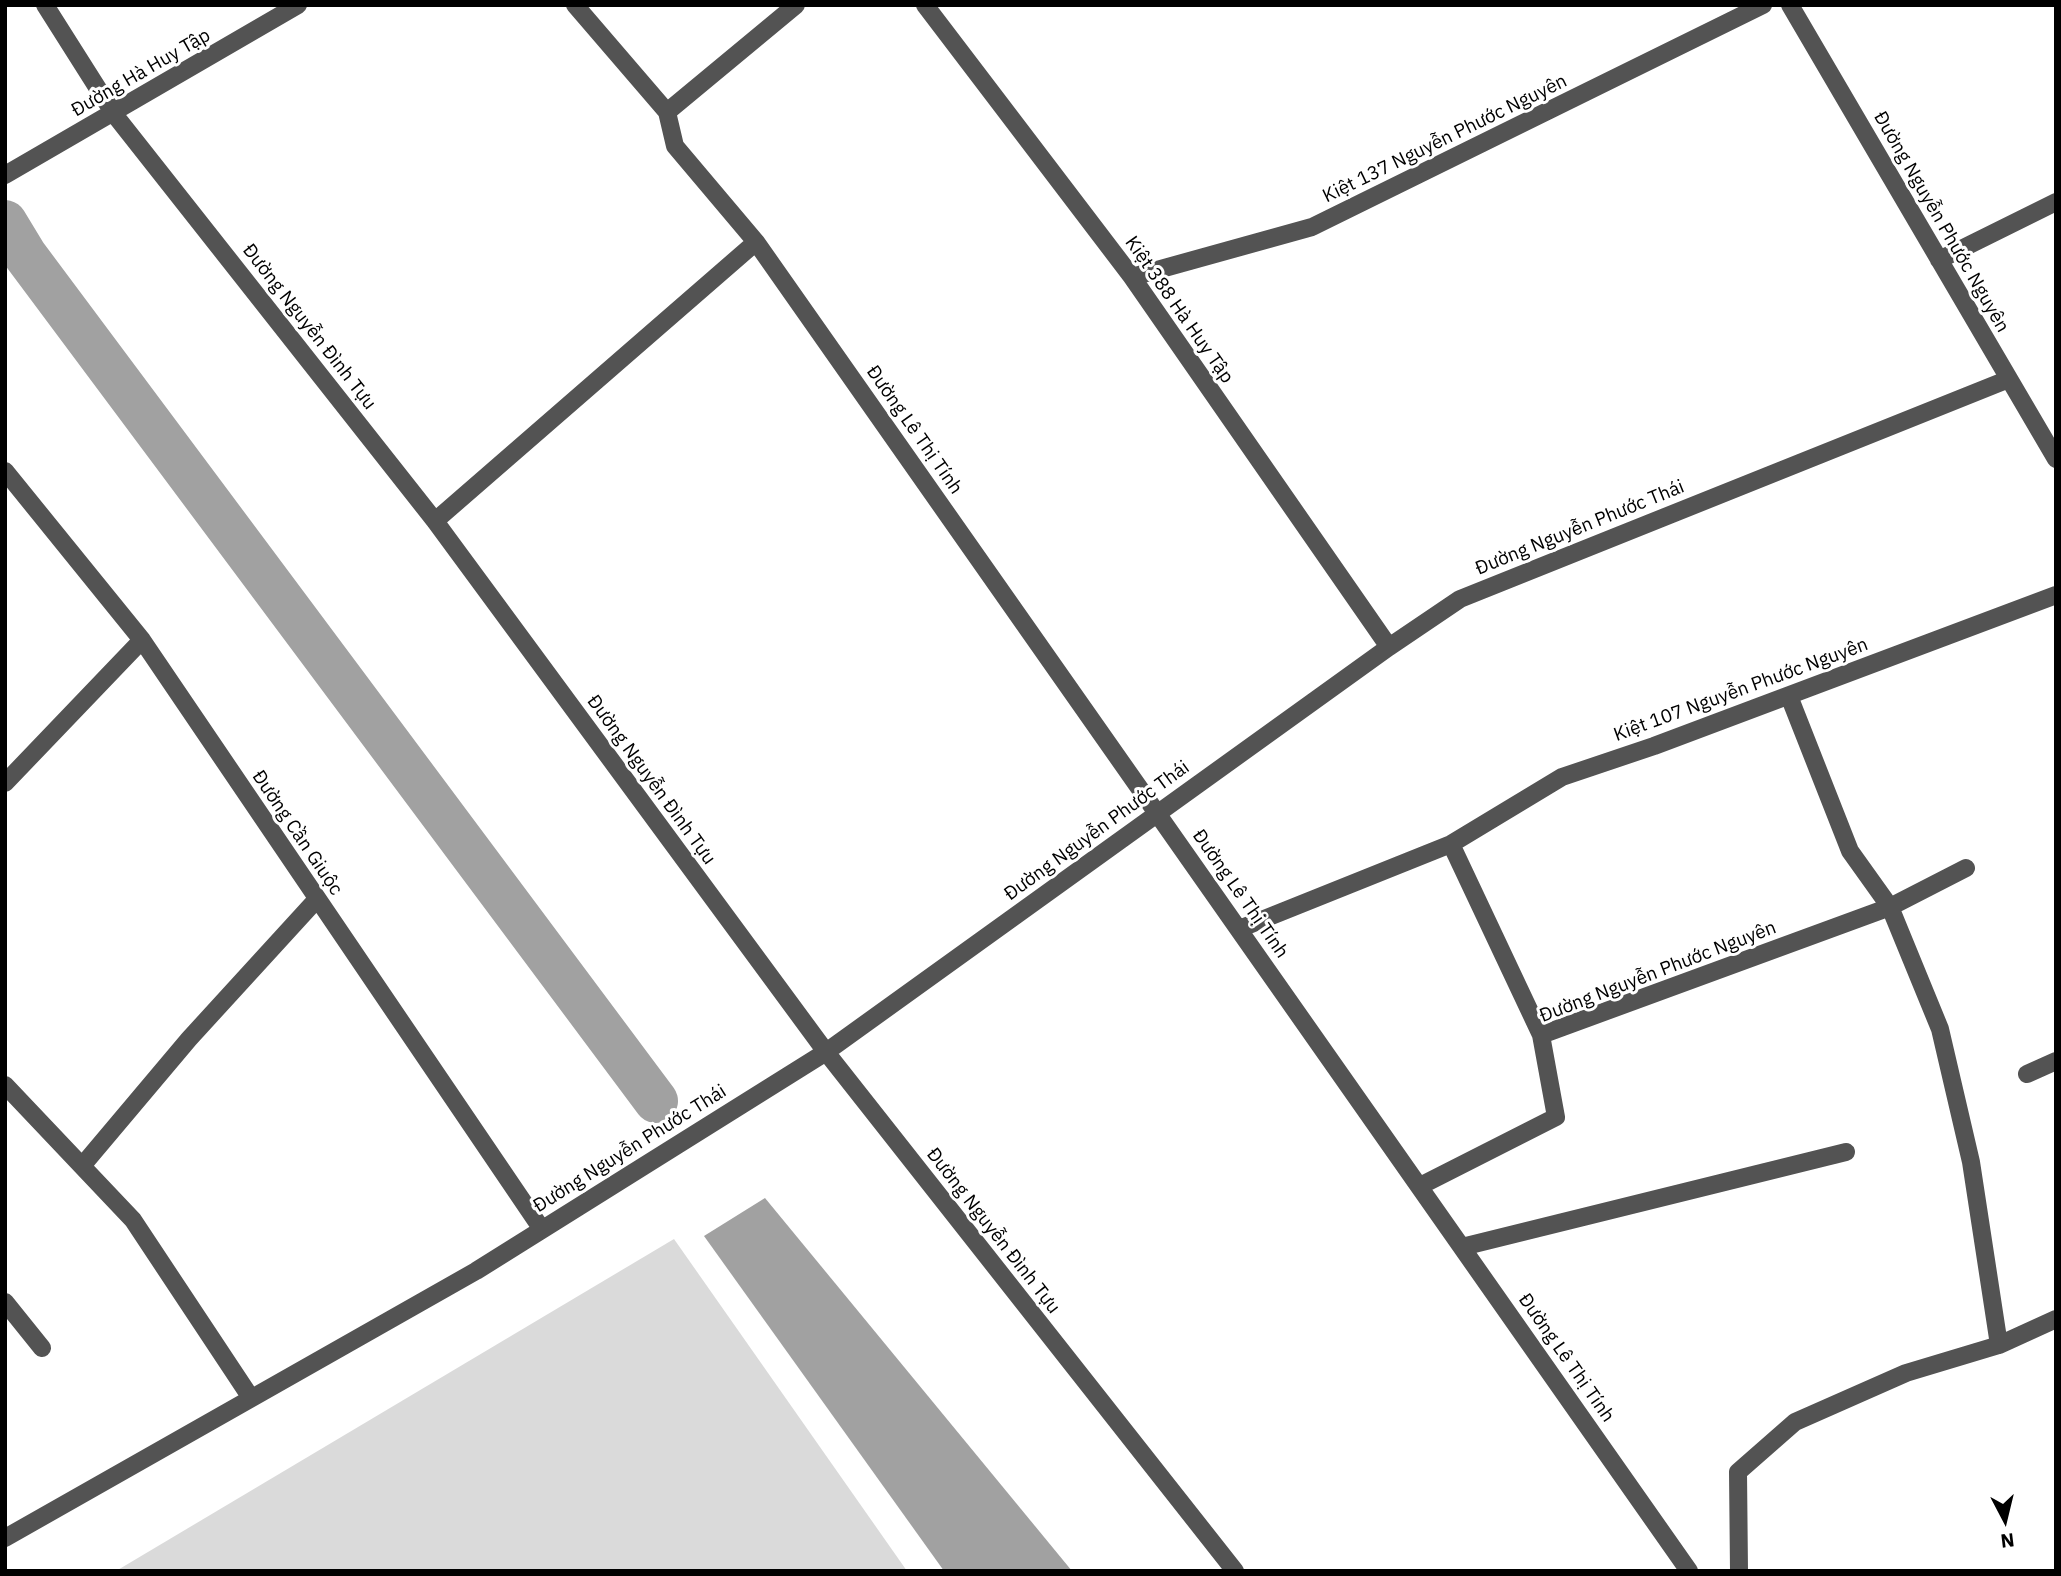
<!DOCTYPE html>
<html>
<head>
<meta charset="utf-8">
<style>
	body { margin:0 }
	#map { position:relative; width:2061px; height:1576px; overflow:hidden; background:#fff; font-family:"IBM Plex Sans",sans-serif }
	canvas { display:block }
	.frame { position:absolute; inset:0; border:7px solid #000; pointer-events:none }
	.north { position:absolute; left:1970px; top:1485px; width:70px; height:70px; -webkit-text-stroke:5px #fff; paint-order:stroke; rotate:173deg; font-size:19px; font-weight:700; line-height:28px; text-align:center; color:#000 }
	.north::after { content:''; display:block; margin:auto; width:24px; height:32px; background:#000; clip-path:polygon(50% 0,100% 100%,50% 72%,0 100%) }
</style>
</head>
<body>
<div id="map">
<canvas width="2061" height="1576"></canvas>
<div class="frame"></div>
<div class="north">N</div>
</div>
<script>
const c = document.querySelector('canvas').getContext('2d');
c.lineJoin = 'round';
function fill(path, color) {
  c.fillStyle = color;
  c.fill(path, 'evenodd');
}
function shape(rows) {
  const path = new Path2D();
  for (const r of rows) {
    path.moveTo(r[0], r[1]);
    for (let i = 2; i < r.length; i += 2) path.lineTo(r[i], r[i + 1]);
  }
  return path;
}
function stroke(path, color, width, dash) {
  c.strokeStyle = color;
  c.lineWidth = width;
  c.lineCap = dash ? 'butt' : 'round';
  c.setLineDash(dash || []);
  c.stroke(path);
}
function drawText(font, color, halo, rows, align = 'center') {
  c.font = font + ' "IBM Plex Sans",sans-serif';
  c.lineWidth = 6;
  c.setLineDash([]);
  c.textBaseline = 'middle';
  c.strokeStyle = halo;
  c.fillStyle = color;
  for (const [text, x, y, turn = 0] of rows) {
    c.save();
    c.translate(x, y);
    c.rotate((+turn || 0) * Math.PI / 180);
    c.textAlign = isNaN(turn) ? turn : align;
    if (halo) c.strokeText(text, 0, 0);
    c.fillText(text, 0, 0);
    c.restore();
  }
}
fill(shape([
	[674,1239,907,1571,116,1571]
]), '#dadada');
fill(shape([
	[765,1198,1072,1571,944,1571,704,1236]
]), '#a1a1a1');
stroke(shape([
	[5,222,25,255,656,1101]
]), '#a1a1a1', 44);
stroke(shape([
	[45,5,114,114,435,521,826,1052,1235,1571],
	[575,5,667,112,675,146,756,242,1689,1571],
	[925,5,1132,277,1389,647],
	[1790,5,2056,459],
	[667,112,796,5],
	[5,175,298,5],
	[1939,260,2056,202],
	[1132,277,1312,227,1763,5],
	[5,471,142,640,541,1228],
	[435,521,756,242],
	[1789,696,1850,851,1890,907,1940,1029,1971,1162,1999,1345],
	[5,783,142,640],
	[1239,929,1451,844],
	[1541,1035,1451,844,1562,777,1654,746,2056,595],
	[2027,1074,2056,1061],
	[5,1085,133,1220,251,1398],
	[82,1166,189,1039,317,899],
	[1420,1186,1556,1117,1541,1035,1890,907,1966,868],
	[1462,1247,1846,1152],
	[5,1302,42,1348],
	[5,1538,476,1271,826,1052,1389,647,1460,599,2009,379],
	[1739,1571,1738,1472,1795,1422,1906,1373,1999,1345,2056,1319]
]), '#535353', 18);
drawText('19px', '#000', '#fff', [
	["Đường Hà Huy Tập",141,73,-30],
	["Kiệt 137 Nguyễn Phước Nguyên",1445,139,-26],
	["Đường Nguyễn Phước Nguyên",1941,222,60],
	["Kiệt 388 Hà Huy Tập",1179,310,55],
	["Đường Nguyễn Đình Tựu",309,327,52],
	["Đường Lê Thị Tính",914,430,55],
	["Đường Nguyễn Phước Thái",1580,528,-22],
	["Kiệt 107 Nguyễn Phước Nguyên",1741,690,-20],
	["Đường Nguyễn Đình Tựu",651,780,54],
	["Đường Nguyễn Phước Thái",1097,831,-36],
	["Đường Cần Giuộc",297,833,56],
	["Đường Lê Thị Tính",1240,894,55],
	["Đường Nguyễn Phước Nguyên",1658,972,-21],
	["Đường Nguyễn Phước Thái",630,1149,-32],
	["Đường Nguyễn Đình Tựu",993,1231,52],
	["Đường Lê Thị Tính",1566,1358,55]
]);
</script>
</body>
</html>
